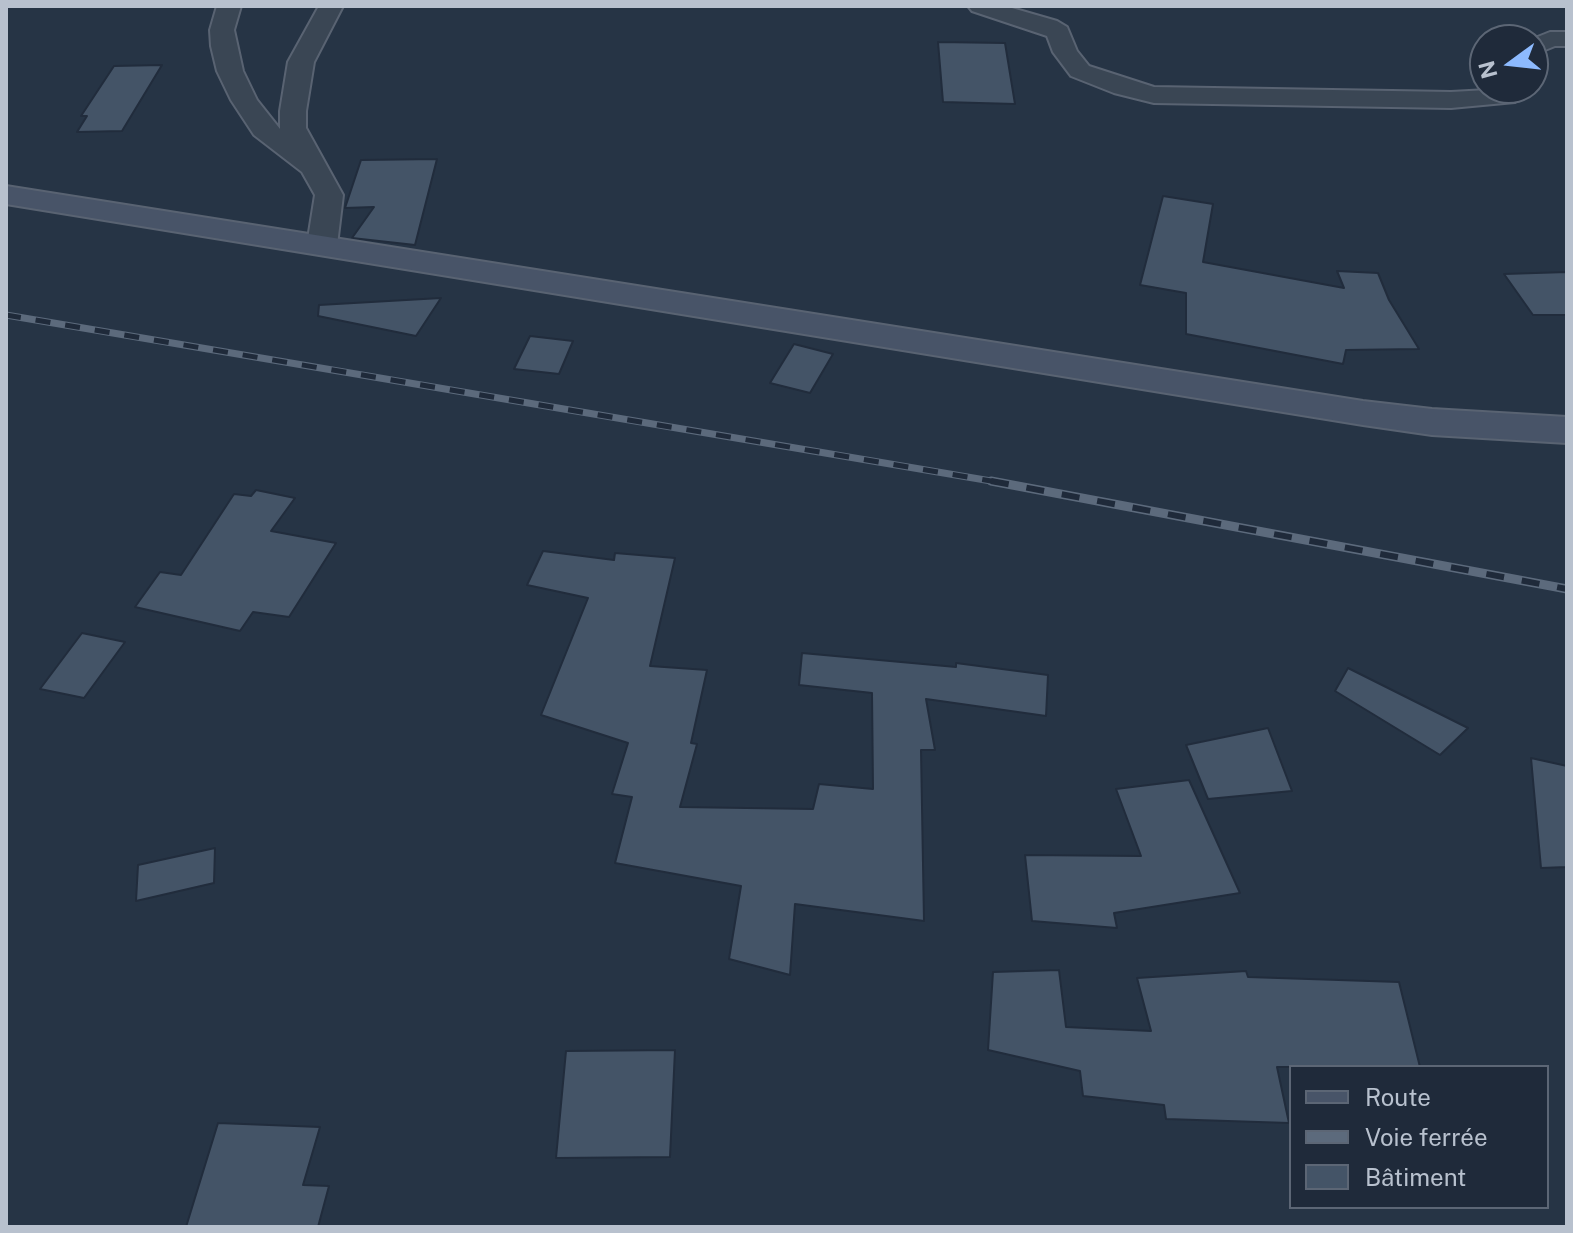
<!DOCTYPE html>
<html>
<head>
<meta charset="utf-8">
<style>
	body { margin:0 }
	#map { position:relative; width:1573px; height:1233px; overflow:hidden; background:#263445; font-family:"Public Sans",sans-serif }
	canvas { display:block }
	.frame { position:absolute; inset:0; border:8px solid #b8c1ce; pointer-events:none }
	.legend { position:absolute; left:1289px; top:1065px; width:260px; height:144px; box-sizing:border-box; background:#1f2a3a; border:2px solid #5c6675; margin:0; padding:10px 14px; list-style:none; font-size:24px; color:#b8c1ce }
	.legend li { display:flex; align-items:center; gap:16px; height:40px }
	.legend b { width:40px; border:2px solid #5c6675 }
	.north { position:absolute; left:1469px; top:24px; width:80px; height:80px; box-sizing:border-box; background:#1f2a3a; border:2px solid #5c6675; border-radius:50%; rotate:255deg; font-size:22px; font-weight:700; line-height:32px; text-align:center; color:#b8c1ce }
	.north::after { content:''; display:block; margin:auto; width:28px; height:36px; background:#8dbafe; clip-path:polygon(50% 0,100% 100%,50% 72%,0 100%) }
</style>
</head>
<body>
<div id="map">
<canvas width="1573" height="1233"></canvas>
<div class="frame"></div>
<ul class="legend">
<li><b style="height:10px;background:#485468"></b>Route</li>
<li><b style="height:10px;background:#5c6a7c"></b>Voie ferrée</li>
<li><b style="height:22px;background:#445467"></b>Bâtiment</li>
</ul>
<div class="north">N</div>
</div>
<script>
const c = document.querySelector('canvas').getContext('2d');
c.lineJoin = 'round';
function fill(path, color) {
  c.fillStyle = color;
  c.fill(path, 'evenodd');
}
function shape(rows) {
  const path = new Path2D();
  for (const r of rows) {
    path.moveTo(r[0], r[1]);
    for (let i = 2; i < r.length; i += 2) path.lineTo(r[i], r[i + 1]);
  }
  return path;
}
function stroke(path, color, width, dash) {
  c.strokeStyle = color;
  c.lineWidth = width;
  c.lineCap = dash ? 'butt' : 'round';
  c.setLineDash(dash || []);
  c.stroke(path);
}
const building = shape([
	[938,42,1005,43,1015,104,943,102,938,42],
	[162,65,122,131,77,132,87,116,81,116,114,66,162,65],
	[437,159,415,245,352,238,374,207,345,208,361,160,437,159],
	[1163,196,1213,204,1203,262,1344,288,1337,271,1378,273,1389,300,1419,349,1346,350,1343,364,1186,334,1186,293,1140,285,1163,196],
	[1567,272,1567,315,1533,315,1504,274,1567,272],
	[441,298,416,336,318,316,319,305,441,298],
	[530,336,573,341,559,374,514,369,530,336],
	[794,344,833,354,810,393,770,383,794,344],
	[256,490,295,498,271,531,336,543,289,617,253,612,240,631,135,607,160,572,181,575,234,494,251,496,256,490],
	[543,551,614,560,615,553,675,558,650,666,707,670,691,743,697,744,680,807,813,809,819,784,873,789,872,693,799,685,802,653,956,667,956,663,1048,675,1046,716,926,699,935,750,921,750,924,921,795,904,790,975,729,959,741,886,615,863,632,797,612,794,628,743,541,715,588,598,527,585,543,551],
	[82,633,125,642,84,698,40,689,82,633],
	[1348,668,1468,728,1440,755,1335,691,1348,668],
	[1268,728,1292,791,1208,799,1186,745,1268,728],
	[1531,758,1567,766,1567,867,1541,868,1531,758],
	[1189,780,1240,893,1114,913,1117,928,1032,921,1025,855,1141,856,1116,789,1189,780],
	[215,848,214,883,136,901,138,865,215,848],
	[1059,970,1066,1027,1151,1031,1137,978,1246,971,1248,977,1399,982,1420,1067,1277,1067,1289,1123,1166,1119,1164,1105,1083,1096,1080,1071,988,1050,993,972,1059,970],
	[675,1050,670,1157,556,1158,566,1051,675,1050],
	[218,1123,320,1127,303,1185,329,1186,318,1227,186,1227,218,1123]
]);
fill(building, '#445467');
stroke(building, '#212c3c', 2);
const street = shape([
	[217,6,241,6,234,30,243,71,257,100,280,129,280,111,288,62,319,6,343,6,314,62,306,111,306,128,343,195,337,245,333,251,322,254,311,251,307,245,315,195,302,172,254,135,231,100,217,71,211,46,210,30,217,6],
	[968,6,1005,6,1057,21,1067,27,1077,51,1089,66,1154,87,1451,92,1524,88,1515,102,1451,108,1154,103,1114,93,1071,76,1053,52,1047,36,972,11,968,6],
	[1550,32,1567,32,1567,46,1555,46,1533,55,1533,40,1530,40,1550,32]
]);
const secondary = shape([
	[6,186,1363,401,1432,409,1567,417,1567,443,1432,435,1363,425,6,204,6,186]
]);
stroke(street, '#596372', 4);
stroke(secondary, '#596372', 4);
fill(street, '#3a4654');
fill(secondary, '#485468');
const railFar1 = shape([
	[6,315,1003,483]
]);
const rail = shape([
	[991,481,1567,589]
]);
stroke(railFar1, '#5c6a7c', 7);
stroke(rail, '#5c6a7c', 9);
stroke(railFar1, '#1f2a3a', 5, [15]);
stroke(rail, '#1f2a3a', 6, [18]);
</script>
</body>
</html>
